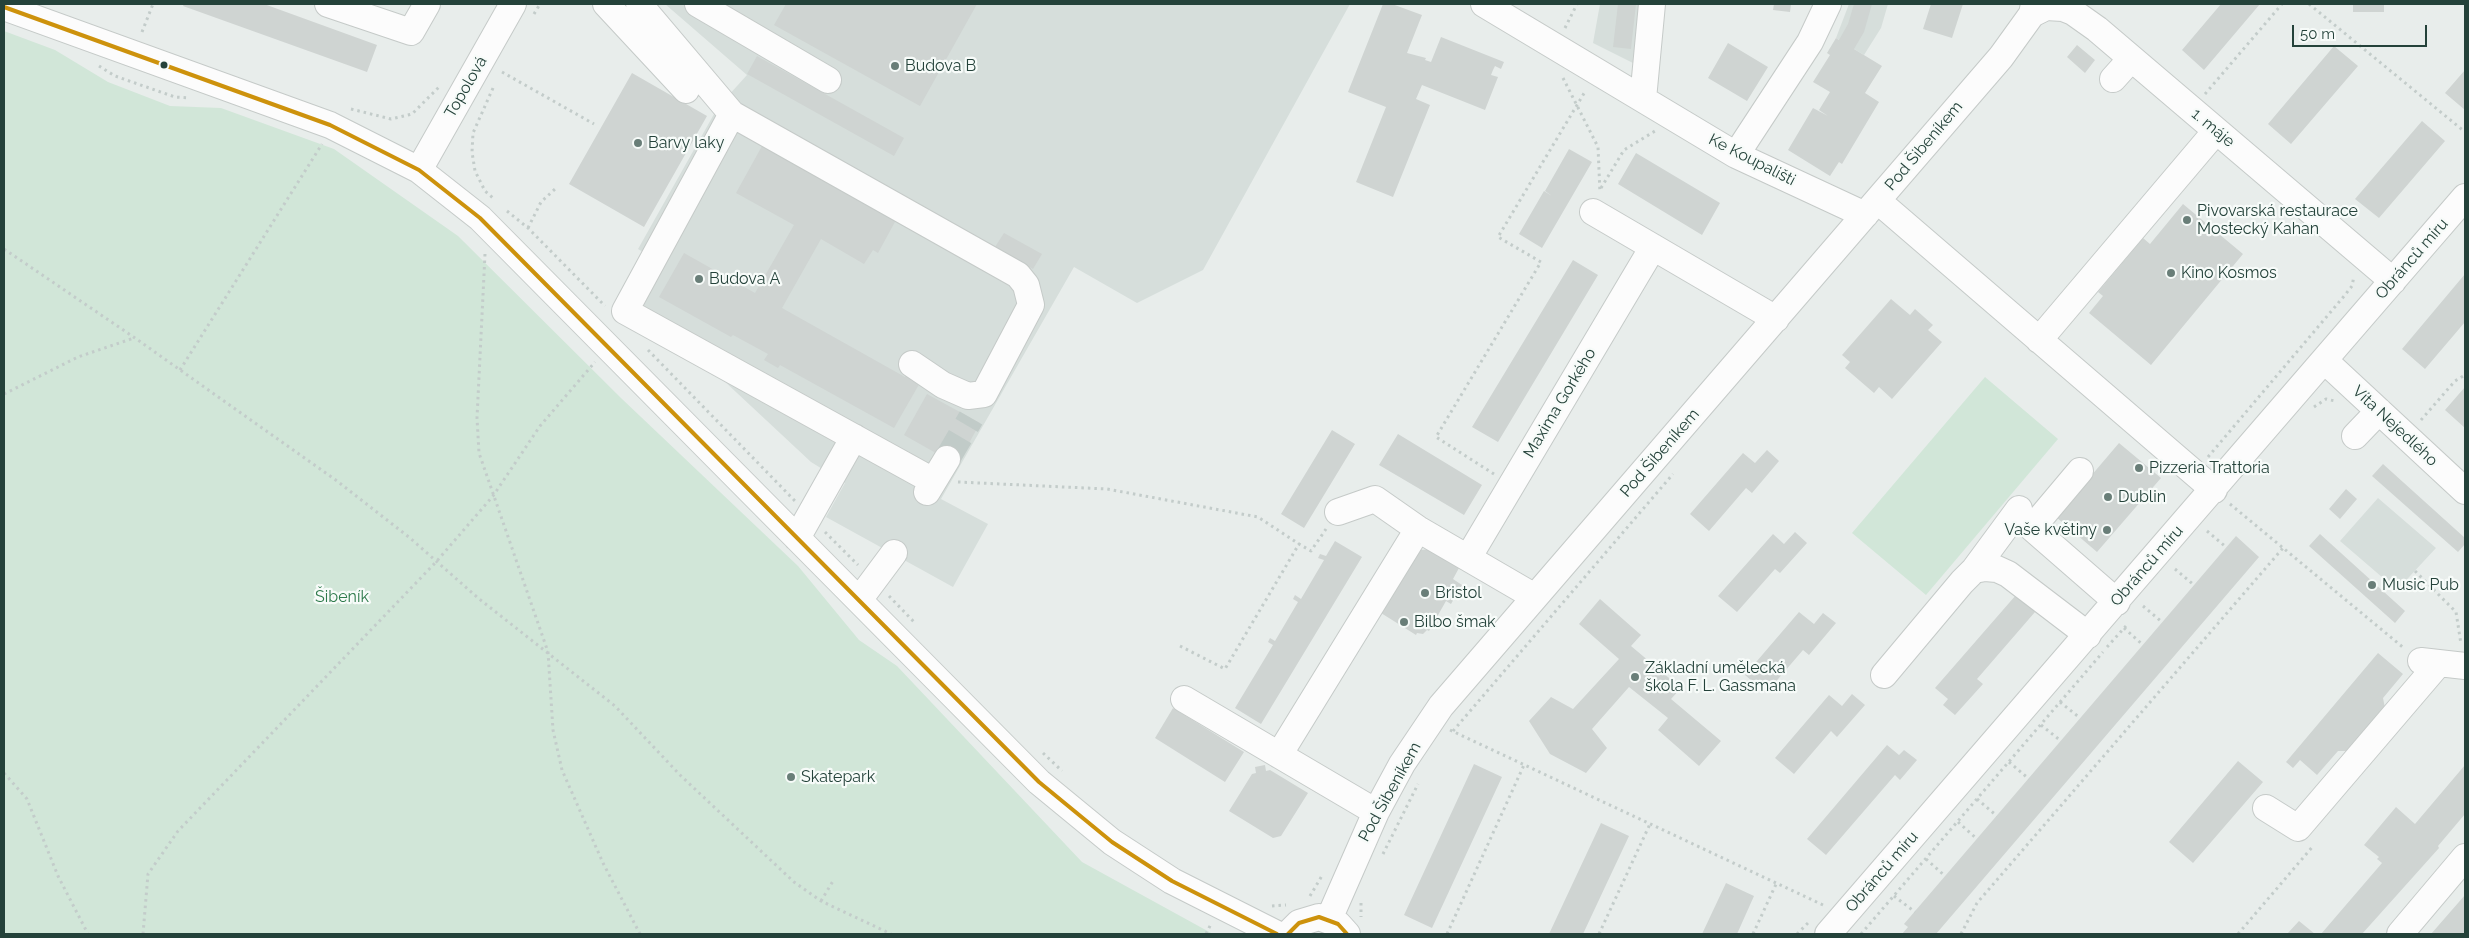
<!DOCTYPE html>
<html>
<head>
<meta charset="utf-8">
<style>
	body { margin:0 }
	#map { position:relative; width:2469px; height:938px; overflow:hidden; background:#e8edeb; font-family:Raleway,sans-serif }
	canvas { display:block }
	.frame { position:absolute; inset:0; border:5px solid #24423a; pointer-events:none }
	.scale { position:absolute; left:2292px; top:25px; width:135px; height:22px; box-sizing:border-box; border:2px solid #24423a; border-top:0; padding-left:6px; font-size:15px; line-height:18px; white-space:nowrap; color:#24423a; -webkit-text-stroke:4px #f7fbf9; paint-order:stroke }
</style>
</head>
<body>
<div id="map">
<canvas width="2469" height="938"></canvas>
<div class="frame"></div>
<div class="scale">50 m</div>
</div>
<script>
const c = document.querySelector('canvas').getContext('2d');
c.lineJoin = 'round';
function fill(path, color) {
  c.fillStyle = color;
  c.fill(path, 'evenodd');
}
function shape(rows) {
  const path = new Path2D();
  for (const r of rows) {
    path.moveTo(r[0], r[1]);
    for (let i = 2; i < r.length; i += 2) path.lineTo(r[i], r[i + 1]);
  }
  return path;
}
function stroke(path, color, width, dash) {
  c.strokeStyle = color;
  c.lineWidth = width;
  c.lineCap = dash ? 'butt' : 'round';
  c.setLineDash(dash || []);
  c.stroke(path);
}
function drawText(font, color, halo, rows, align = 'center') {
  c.font = font + ' Raleway,sans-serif';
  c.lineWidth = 4.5;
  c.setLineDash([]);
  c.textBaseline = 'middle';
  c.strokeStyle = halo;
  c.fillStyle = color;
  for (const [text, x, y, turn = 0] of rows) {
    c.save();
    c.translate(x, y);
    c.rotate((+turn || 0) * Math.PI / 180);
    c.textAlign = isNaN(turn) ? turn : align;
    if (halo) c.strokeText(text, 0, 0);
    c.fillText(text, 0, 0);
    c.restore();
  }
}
fill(shape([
	[665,4,1350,4,1203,270,1137,303,1074,267,941,499,988,524,953,587,826,517,845,483,811,462,707,365,635,310,656,260,638,249,718,107,747,75],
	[1600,4,1643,4,1635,64,1593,43],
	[1849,4,1888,4,1881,28,1864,55,1836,38],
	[2378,498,2436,548,2397,590,2340,541]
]), '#d6dedb');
fill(shape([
	[4,31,55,50,108,82,170,106,221,108,334,149,458,236,621,398,798,566,859,640,897,666,1082,862,1213,934,4,934],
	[1985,377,2058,439,1926,595,1852,533]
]), '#d1e6d8');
fill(shape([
	[184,4,264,4,377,45,367,72,183,6],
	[786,4,977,4,920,106,774,25],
	[1383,4,1392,4,1422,15,1407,53,1426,58,1425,60,1431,62,1441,37,1504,62,1501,69,1495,66,1493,70,1491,75,1498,77,1485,110,1422,85,1416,99,1430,105,1393,197,1356,182,1386,107,1348,92],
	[1618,4,1636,4,1631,49,1613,47],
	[1774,4,1791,4,1790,12,1773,10],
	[1854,4,1872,4,1864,32,1854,49,1882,66,1865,93,1879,102,1842,164,1839,162,1830,176,1788,150,1813,108,1828,116,1819,110,1830,92,1813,82,1830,55,1827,53,1836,38,1839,40,1848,24],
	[1931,4,1963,4,1952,38,1923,29],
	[2221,4,2260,4,2204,70,2182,50],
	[2353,4,2384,4,2384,12,2353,12],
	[1728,43,1768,67,1747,101,1708,78],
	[2077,45,2095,60,2085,73,2067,57],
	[2334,46,2358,66,2291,144,2268,124],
	[757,56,904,138,894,156,747,74],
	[2465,70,2465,110,2445,93],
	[632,73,707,116,644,227,569,184],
	[2422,121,2445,141,2379,218,2355,199],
	[762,146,896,220,878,253,873,250,864,264,821,239,782,308,905,377,907,373,921,381,894,428,780,365,778,368,764,360,768,354,733,335,731,337,659,297,684,253,755,293,794,225,736,193],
	[1569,149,1592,162,1542,248,1519,234,1544,191,1552,196,1545,191],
	[1636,153,1720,203,1702,235,1618,184],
	[2183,204,2243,254,2151,365,2089,313,2103,296,2098,292,2143,238,2150,244],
	[1004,233,1042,254,1033,269,995,247],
	[1573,260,1598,275,1498,442,1472,427],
	[2465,274,2465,322,2425,369,2402,349],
	[1891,299,1910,315,1915,309,1933,325,1928,330,1942,342,1892,399,1879,387,1874,393,1845,368,1850,362,1842,355],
	[2465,387,2465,428,2445,410],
	[927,394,980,423,957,465,904,435],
	[1332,430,1355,444,1304,528,1281,514],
	[1398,434,1482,485,1464,515,1379,465],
	[2119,443,2161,478,2097,552,2056,517],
	[1767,450,1779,461,1752,493,1746,488,1709,531,1690,514,1743,453,1755,463],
	[2383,464,2465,538,2465,544,2458,552,2372,476],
	[2346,489,2357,499,2340,519,2329,509],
	[1795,532,1807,543,1780,573,1775,569,1737,612,1718,596,1773,534,1784,544],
	[2320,534,2405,611,2395,623,2309,546],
	[2236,536,2259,557,1936,934,1902,934,1908,927,1904,924],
	[1335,541,1362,557,1261,724,1235,708,1273,645,1268,642,1270,638,1275,641,1298,602,1293,599,1295,595,1301,599,1324,560,1318,558,1320,554,1326,556],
	[1429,549,1459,568,1453,579,1462,585,1451,604,1446,601,1429,631,1427,630,1423,634,1417,633,1416,635,1381,613,1418,554,1421,550],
	[2016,595,2035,612,1977,679,1983,684,1955,715,1943,705,1948,699,1935,688],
	[1600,599,1641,635,1631,646,1681,688,1671,699,1721,741,1699,766,1658,730,1668,718,1629,687,1592,729,1607,748,1586,773,1550,754,1529,721,1551,697,1573,709,1619,659,1579,624],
	[1799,612,1814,624,1823,613,1836,623,1809,655,1803,650,1766,693,1745,675],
	[2378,653,2403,674,2383,698,2385,708,2348,751,2338,751,2317,775,2300,760,2293,768,2286,762],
	[1852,694,1865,705,1837,737,1831,731,1794,774,1775,758,1829,695,1842,706],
	[1173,708,1244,752,1225,782,1155,738],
	[1887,745,1899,755,1904,750,1917,760,1900,780,1895,775,1826,855,1807,839],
	[2238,761,2263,782,2193,863,2169,842],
	[1474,764,1502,777,1432,928,1404,915],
	[1265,765,1266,771,1270,770,1308,793,1281,836,1273,838,1229,811,1252,774,1256,773,1255,767],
	[2465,765,2465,814,2438,846,2439,848,2362,934,2321,934,2382,863,2377,859,2379,857,2364,845,2396,807,2415,824],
	[1601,823,1629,836,1605,887,1583,934,1549,934],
	[1726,883,1754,896,1737,934,1702,934],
	[2465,895,2465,934,2431,934],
	[2299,921,2315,934,2287,934]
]), '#cfd4d2');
stroke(shape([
	[947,459,971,418]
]), '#c1cbc8', 26, [26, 13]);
const minor = shape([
	[328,4,411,32,427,4],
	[606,4,686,90],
	[639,4,732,114,1018,275,1026,285,1031,305,984,394,968,396,943,385,912,364],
	[698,4,828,80],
	[1484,4,1736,155,1865,215],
	[4,7,330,125,419,170,480,218,1039,782,1112,842,1172,881,1277,934],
	[2032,14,2046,7,2063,8,2073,12,2097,29,2393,281],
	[2113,79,2131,59],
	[1643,99,1652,4],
	[732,114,625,311,933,481],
	[1736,155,1810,42,1828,4],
	[419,170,513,4],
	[1878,201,2214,490],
	[1593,212,1776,319],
	[2039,340,2216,131],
	[2325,361,2465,491],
	[2355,436,2379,411],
	[2080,471,2032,528,2117,602],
	[927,492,947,459],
	[1338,512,1375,499,1418,529,1535,597],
	[797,538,854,437],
	[1468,558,1653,247],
	[1974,570,2019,509],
	[859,600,894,553],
	[2421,661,2465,666],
	[1884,675,1962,582,1974,570,1985,568,1997,569,2008,574,2088,635],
	[1184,699,1376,812],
	[1279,755,1418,529],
	[2266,808,2298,828,2439,663],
	[1329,919,1376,812,1402,764,1441,706,2001,57,2032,14,2034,4],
	[1288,934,1299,923,1319,917,1338,924,1347,934],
	[1828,934,2465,197],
	[2400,934,2465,857]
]);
stroke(minor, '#c5cac8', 28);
stroke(shape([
	[2309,4,2465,132],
	[534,14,540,4],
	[1565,28,1577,4],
	[142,32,153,4],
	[99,66,115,76,175,97,189,98],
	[502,72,594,124],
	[1563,78,1598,147,1600,193],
	[493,88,473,133,472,152,475,171,485,191,493,198],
	[2205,94,2282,4],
	[351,109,391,119,412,114,439,87],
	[1601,188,1624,150,1655,131],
	[507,211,528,228,605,306],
	[528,228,541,202,555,189],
	[4,249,135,338,337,481,410,538,478,598,615,706,680,775,794,882,821,901,891,934],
	[485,254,477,418,479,453,548,652,553,730,562,770,603,863,640,934],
	[648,350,795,501],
	[180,370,322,144],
	[4,394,78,357,134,338],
	[2314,407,2326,399,2335,401],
	[2421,420,2455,381,2465,375],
	[2208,457,2345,295,2352,286,2354,276],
	[1494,474,1436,437,1541,262,1498,237,1586,90],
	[958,482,1107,489,1258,517,1299,544],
	[2230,504,2405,649],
	[2207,531,2226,547],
	[825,532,858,565],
	[2175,569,2194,585],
	[2415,571,2456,612,2461,644],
	[889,596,916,624],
	[2143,606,2162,622],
	[2124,628,2143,645],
	[1180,646,1225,669,1299,544,1311,551,1326,529],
	[2107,647,2126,626],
	[2060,702,2080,718],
	[2041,725,2061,741],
	[1450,730,1823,905],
	[1453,731,1673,474],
	[1043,753,1062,771],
	[2009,762,2029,779],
	[4,773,27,799,58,876,88,934],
	[1977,799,1997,816],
	[1958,822,1977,839],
	[1383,854,1418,784],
	[1926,859,1945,876],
	[1310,896,1323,874],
	[1894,896,1915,912],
	[821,901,833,881],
	[1361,903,1361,917],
	[1272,906,1286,905],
	[143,934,148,874,178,831,436,562,493,496,540,426,595,362],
	[1206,934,1211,924],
	[1447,934,1524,765],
	[1599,934,1650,824],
	[1753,934,1777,882],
	[1797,934,1809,922],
	[1861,934,2103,652],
	[1961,934,1977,903,2283,548],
	[2238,934,2314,845]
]), '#c3ccca', 3, [2.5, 4]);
stroke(minor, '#fcfcfc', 26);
stroke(shape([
	[4,7,330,125,419,170,480,218,1039,782,1112,842,1172,881,1277,934],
	[1288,934,1299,923,1319,917,1338,924,1347,934]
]), '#cd920c', 4);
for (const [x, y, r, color] of [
	[164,65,4.5,"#24423a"],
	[895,66,5,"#697e78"],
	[638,143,5,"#697e78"],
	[2187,220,5,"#697e78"],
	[2171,273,5,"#697e78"],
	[699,279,5,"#697e78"],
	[2139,468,5,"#697e78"],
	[2108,497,5,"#697e78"],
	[2107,530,5,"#697e78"],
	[2372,585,5,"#697e78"],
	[1425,593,5,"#697e78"],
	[1404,622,5,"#697e78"],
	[1635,677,5,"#697e78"],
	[791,777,5,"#697e78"]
]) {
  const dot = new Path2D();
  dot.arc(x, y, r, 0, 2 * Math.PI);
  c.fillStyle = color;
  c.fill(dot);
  stroke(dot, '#f7fbf9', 2);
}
drawText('16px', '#24423a', '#f7fbf9', [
	["Budova B",905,66],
	["Barvy laky",648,143],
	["Pivovarská restaurace",2197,211],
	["Mostecký Kahan",2197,229],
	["Kino Kosmos",2181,273],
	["Budova A",709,279],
	["Pizzeria Trattoria",2149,468],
	["Dublin",2118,497],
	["Vaše květiny",2097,530,"right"],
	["Music Pub",2382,585],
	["Bristol",1435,593],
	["Bilbo šmak",1414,622],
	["Základní umělecká",1645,668],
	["škola F. L. Gassmana",1645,686],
	["Skatepark",801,777]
], 'left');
drawText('16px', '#24423a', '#f7fbf9', [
	["Topolová",466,87,-60],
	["1. máje",2213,128,40],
	["Pod Šibeníkem",1924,146,-50],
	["Ke Koupališti",1752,160,27],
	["Obránců míru",2412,259,-49],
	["Maxima Gorkého",1560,403,-59],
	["Víta Nejedlého",2395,426,43],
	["Pod Šibeníkem",1660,453,-49],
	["Obránců míru",2147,566,-49],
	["Pod Šibeníkem",1390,792,-61],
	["Obránců míru",1882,872,-49]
]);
drawText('16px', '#2d7a4b', '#f7fbf9', [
	["Šibeník",342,597]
]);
</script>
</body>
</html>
